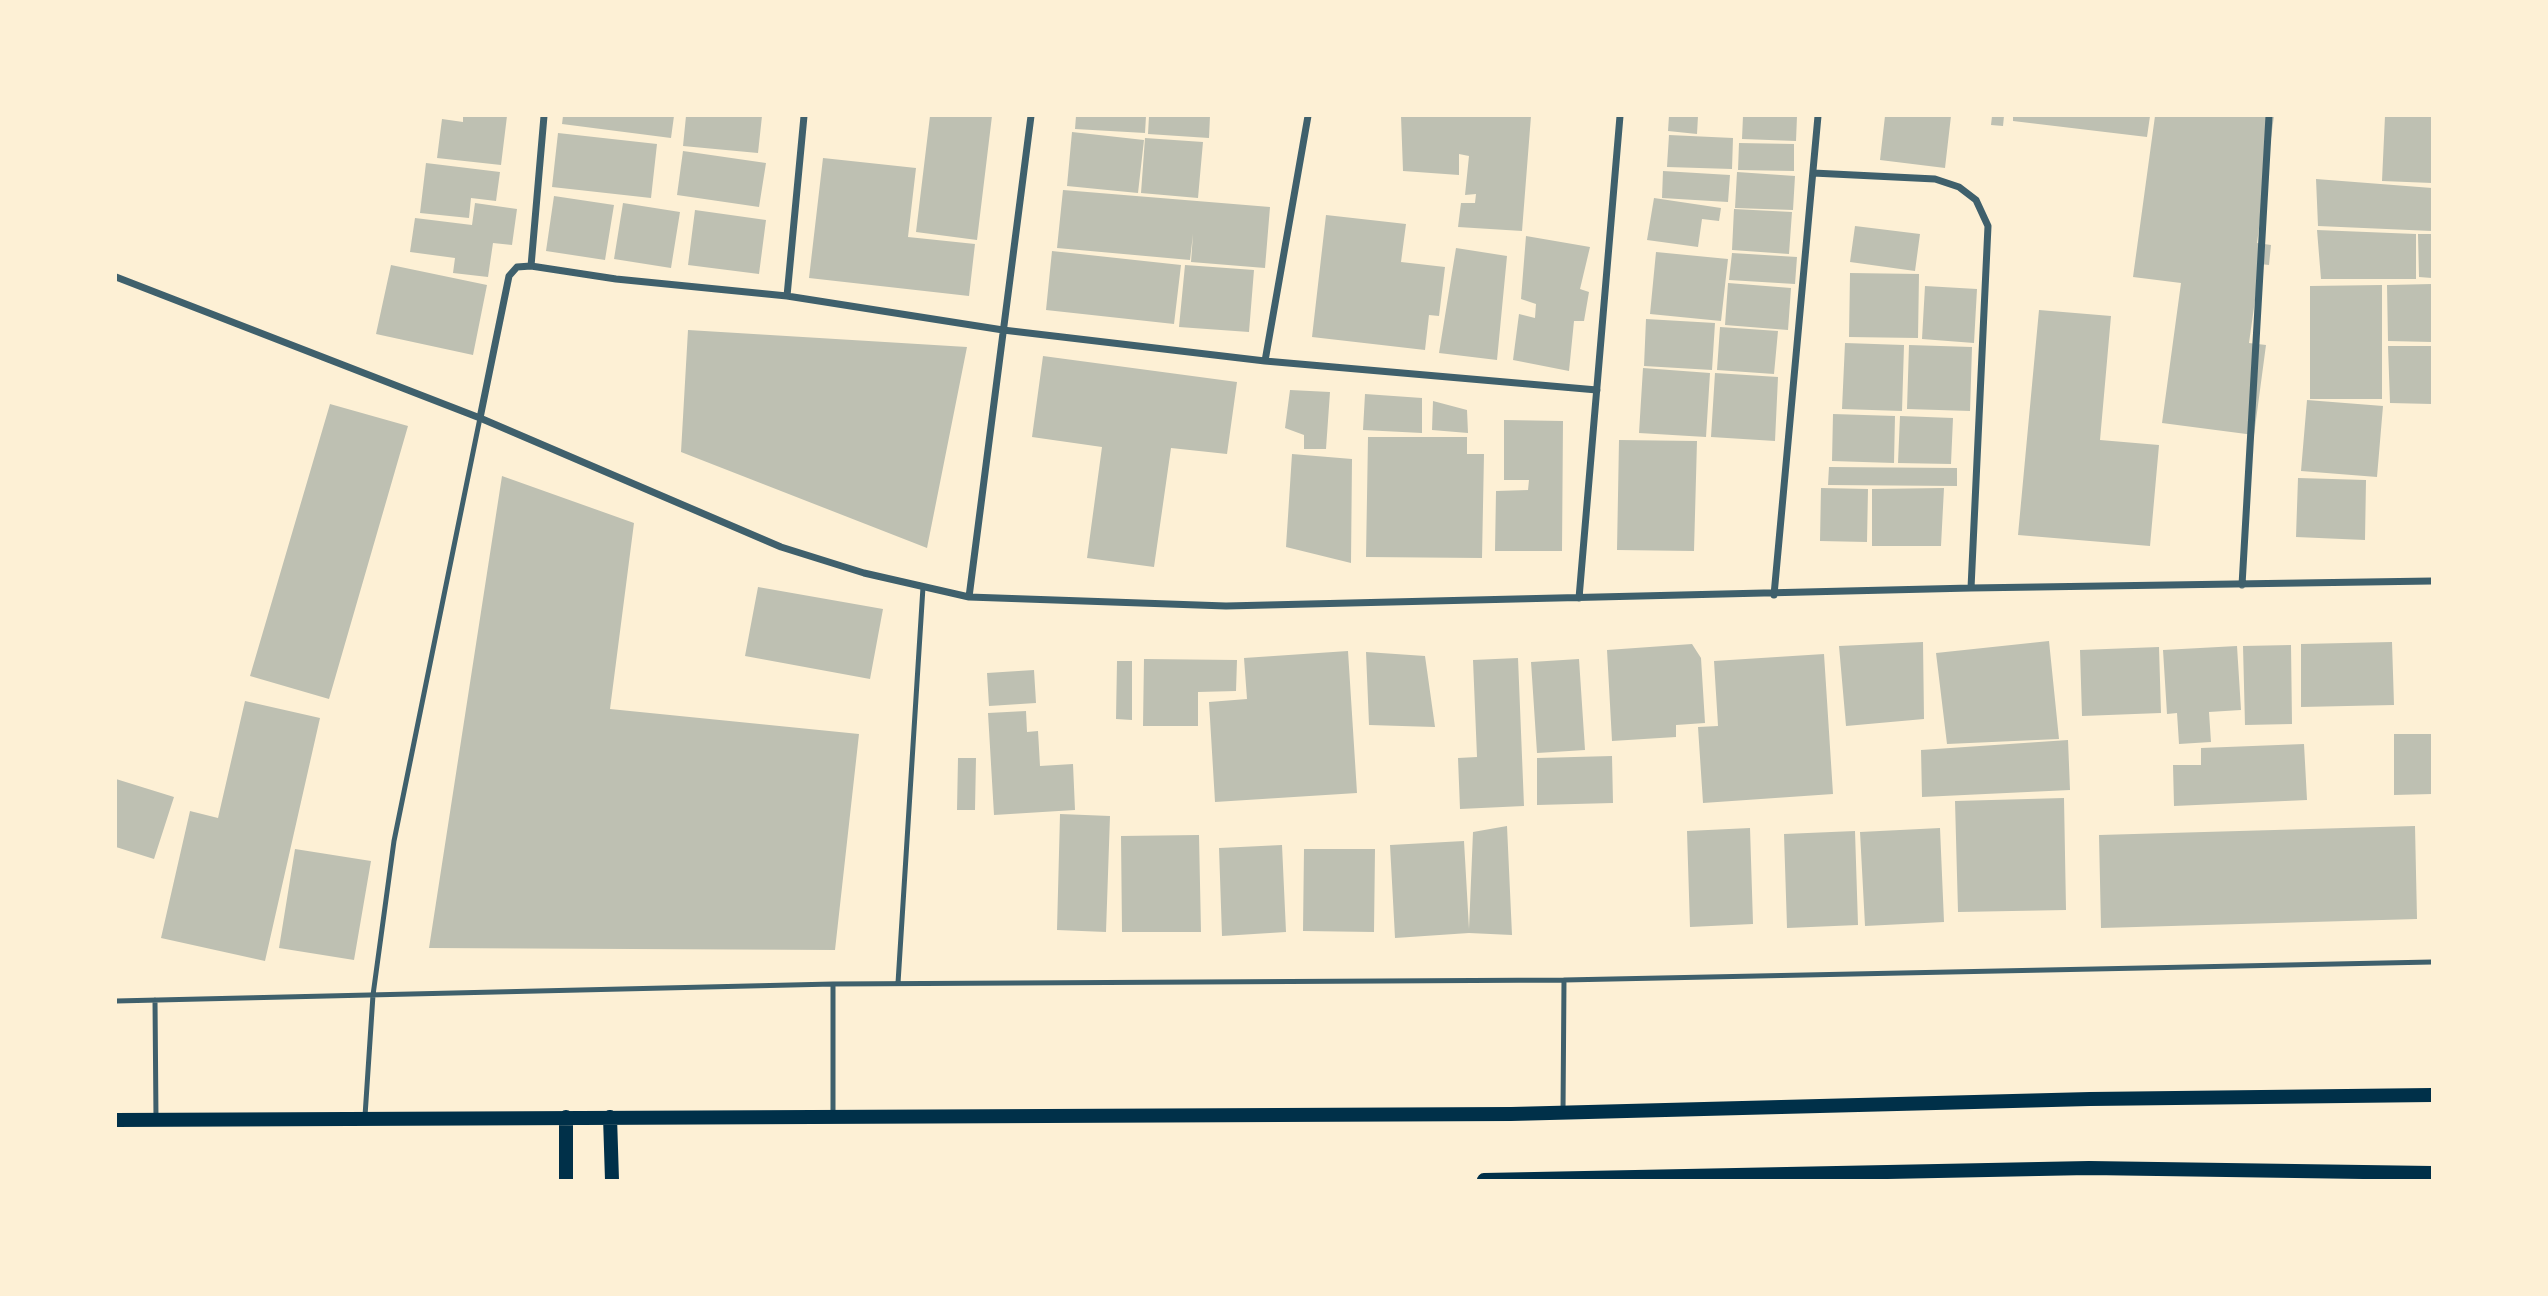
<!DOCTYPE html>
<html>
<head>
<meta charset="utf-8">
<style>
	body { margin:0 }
	#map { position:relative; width:2548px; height:1296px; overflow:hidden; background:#fdf0d5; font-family:"Fira Sans",sans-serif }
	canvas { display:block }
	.frame { position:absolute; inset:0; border:117px solid #fdf0d5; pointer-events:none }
</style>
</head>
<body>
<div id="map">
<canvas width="2548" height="1296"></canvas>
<div class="frame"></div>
</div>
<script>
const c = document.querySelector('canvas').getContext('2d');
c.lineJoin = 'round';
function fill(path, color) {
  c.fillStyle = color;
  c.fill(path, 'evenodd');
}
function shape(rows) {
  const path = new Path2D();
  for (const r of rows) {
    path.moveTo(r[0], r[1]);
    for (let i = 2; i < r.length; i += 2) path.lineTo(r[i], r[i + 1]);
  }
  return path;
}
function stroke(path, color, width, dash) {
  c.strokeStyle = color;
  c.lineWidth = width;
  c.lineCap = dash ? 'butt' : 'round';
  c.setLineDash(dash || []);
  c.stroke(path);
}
fill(shape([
	[463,116,507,116,501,165,437,158,442,119,463,122],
	[563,116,674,116,671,138,562,124],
	[686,116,762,116,758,153,683,146],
	[930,116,992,116,977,240,916,232],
	[1076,116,1146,116,1145,133,1075,129],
	[1149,116,1210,116,1209,138,1148,134],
	[1401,116,1531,116,1522,231,1458,227,1461,203,1475,203,1476,194,1465,195,1469,156,1459,154,1459,175,1403,171],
	[1669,116,1698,116,1697,134,1668,131],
	[1743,116,1797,116,1796,141,1742,139],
	[1885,116,1951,116,1945,168,1880,160],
	[1992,116,2004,116,2003,126,1991,125],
	[2013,116,2150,116,2147,137,2013,121],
	[2155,116,2274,116,2257,243,2271,245,2269,265,2260,264,2249,343,2266,345,2254,435,2162,423,2181,283,2133,277],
	[2385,116,2432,116,2432,183,2382,181],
	[1072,132,1144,140,1138,193,1067,186],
	[558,133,657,144,651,198,552,187],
	[1669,135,1733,138,1732,169,1667,167],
	[1145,138,1203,142,1198,198,1141,193],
	[1739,143,1794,144,1794,171,1738,170],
	[683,151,766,163,759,207,677,195],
	[823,158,916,168,908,237,975,244,969,296,809,278],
	[426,163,500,172,496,201,471,198,469,218,420,213],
	[1663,171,1730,175,1728,202,1662,198],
	[1737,172,1795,176,1793,210,1735,208],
	[2316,179,2432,188,2432,231,2318,226],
	[1063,190,1270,207,1265,268,1191,262,1193,234,1190,260,1057,248],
	[554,196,614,205,605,260,546,251],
	[1654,198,1721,208,1719,221,1702,219,1698,247,1647,240],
	[475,203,517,209,512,245,493,243,488,277,453,273,455,258,410,252,415,218,472,225],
	[623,203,680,212,671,268,614,259],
	[1734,209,1792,212,1789,254,1732,250],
	[695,210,766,220,759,274,688,265],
	[1326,215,1406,224,1401,262,1445,267,1439,316,1429,315,1425,350,1312,337],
	[1855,226,1920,234,1915,271,1850,262],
	[2317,230,2416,234,2416,279,2321,279],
	[2418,234,2432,234,2432,278,2419,277],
	[1526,236,1590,247,1580,289,1589,292,1584,321,1574,321,1569,371,1513,360,1519,314,1535,318,1536,304,1521,299],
	[1456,248,1507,256,1497,360,1439,353],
	[1052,251,1181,265,1174,324,1046,310],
	[1656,252,1728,259,1721,321,1650,314],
	[1732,253,1797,257,1795,284,1729,280],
	[391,265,487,285,473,355,376,334],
	[1185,265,1254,270,1249,332,1179,327],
	[1850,273,1919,274,1918,338,1849,337],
	[1728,283,1791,288,1788,330,1725,325],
	[2432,284,2432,342,2388,341,2387,285],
	[2382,285,2382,399,2310,399,2310,286],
	[1925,286,1977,289,1974,343,1922,339],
	[2039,310,2111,316,2100,440,2159,445,2150,546,2018,535],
	[1646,319,1715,323,1712,370,1644,366],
	[1720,327,1778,331,1774,374,1717,370],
	[688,330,967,347,927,548,681,452],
	[1845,343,1904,345,1902,411,1842,409],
	[1909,345,1972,347,1970,411,1907,409],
	[2388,346,2432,346,2432,404,2390,403],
	[1043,356,1237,382,1227,454,1171,448,1154,567,1087,558,1102,447,1032,437],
	[1643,368,1710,373,1706,437,1639,433],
	[1715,373,1778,377,1775,441,1711,437],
	[1290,390,1330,392,1326,449,1304,449,1304,435,1285,428],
	[1365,394,1422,398,1422,433,1363,430],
	[2307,400,2383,406,2377,477,2301,471],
	[1433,401,1467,410,1468,433,1432,430],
	[330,404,408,426,329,699,250,676],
	[1833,414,1895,416,1894,463,1832,461],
	[1900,416,1953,418,1951,464,1898,463],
	[1504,420,1563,421,1562,551,1495,551,1496,491,1528,490,1529,480,1504,480],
	[1368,437,1467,437,1467,454,1484,454,1482,558,1366,557],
	[1619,440,1697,441,1694,551,1617,550],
	[1292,454,1352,459,1351,563,1286,547],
	[1829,467,1957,468,1957,486,1828,485],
	[502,476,634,523,610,709,859,734,835,950,429,948],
	[2298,478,2366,480,2365,540,2296,537],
	[1821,488,1868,489,1867,542,1820,541],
	[1944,488,1941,546,1872,546,1872,489],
	[758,587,883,609,870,679,745,656],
	[2049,641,2059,739,1947,744,1936,653],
	[1923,642,1924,719,1846,726,1839,646],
	[2392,642,2394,705,2301,707,2301,644],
	[1692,644,1701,658,1705,723,1676,725,1676,737,1612,741,1607,650],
	[2291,645,2292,724,2245,725,2243,646],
	[2237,646,2241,710,2209,712,2211,742,2179,744,2177,713,2167,714,2163,650],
	[2159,647,2161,713,2082,716,2080,650],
	[1348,651,1357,793,1215,802,1209,702,1247,699,1244,658],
	[1366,652,1425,656,1435,727,1369,725],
	[1824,654,1833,794,1703,803,1698,727,1718,726,1714,661],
	[1518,658,1524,806,1460,809,1458,758,1477,757,1473,660],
	[1144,659,1237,660,1236,691,1198,692,1198,726,1143,726],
	[1579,659,1585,750,1537,753,1531,662],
	[1117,661,1132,661,1132,720,1116,719],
	[1034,670,1036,703,989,706,987,673],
	[245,701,320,718,265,961,161,938,190,811,218,818],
	[1026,711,1027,732,1038,731,1040,766,1073,764,1075,810,994,815,988,713],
	[2394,734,2432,734,2432,794,2394,795],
	[2068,740,2070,790,1922,797,1921,750],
	[2304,744,2307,800,2174,806,2173,765,2201,765,2201,748],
	[1612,756,1613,803,1537,805,1537,758],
	[958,758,976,758,975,810,957,810],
	[116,779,174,797,154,859,116,847],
	[2064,798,2066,910,1958,912,1955,801],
	[1060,814,1110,816,1106,932,1057,930],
	[1507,826,1512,935,1469,933,1395,938,1390,845,1464,841,1469,929,1473,832],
	[2415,826,2417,919,2101,928,2099,835],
	[1750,828,1753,924,1690,927,1687,831],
	[1940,828,1944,922,1865,926,1860,832],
	[1855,831,1858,925,1787,928,1784,834],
	[1199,835,1201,932,1122,932,1121,836],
	[1282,845,1286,932,1222,936,1219,848],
	[295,849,371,861,354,960,279,948],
	[1304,849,1375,849,1374,932,1303,931]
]), '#bec0b2');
stroke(shape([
	[898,983,923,587],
	[155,1000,156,1119],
	[116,1001,833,984,1564,980,2432,962],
	[1563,1112,1564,980],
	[833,1114,833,984],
	[365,1116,373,995,394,841,480,418]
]), '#3f606c', 5);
stroke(shape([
	[1813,173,1935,179,1959,187,1976,200,1988,226,1971,588],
	[531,266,544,116],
	[116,277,480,418,781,547,864,573,969,597,1226,606,1971,588,2432,581],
	[787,296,804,116],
	[1265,361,1308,116],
	[480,418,509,276,517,267,531,266,616,279,787,296,1003,330,1265,361,1597,390],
	[2242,585,2269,116],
	[1774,595,1818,116],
	[969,597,1031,116],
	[1579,598,1620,116]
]), '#3f606c', 7);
stroke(shape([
	[566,1117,566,1180],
	[610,1117,612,1180],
	[116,1120,1511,1114,2090,1099,2432,1095],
	[1484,1180,2089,1168,2432,1173]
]), '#003049', 14);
</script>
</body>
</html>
